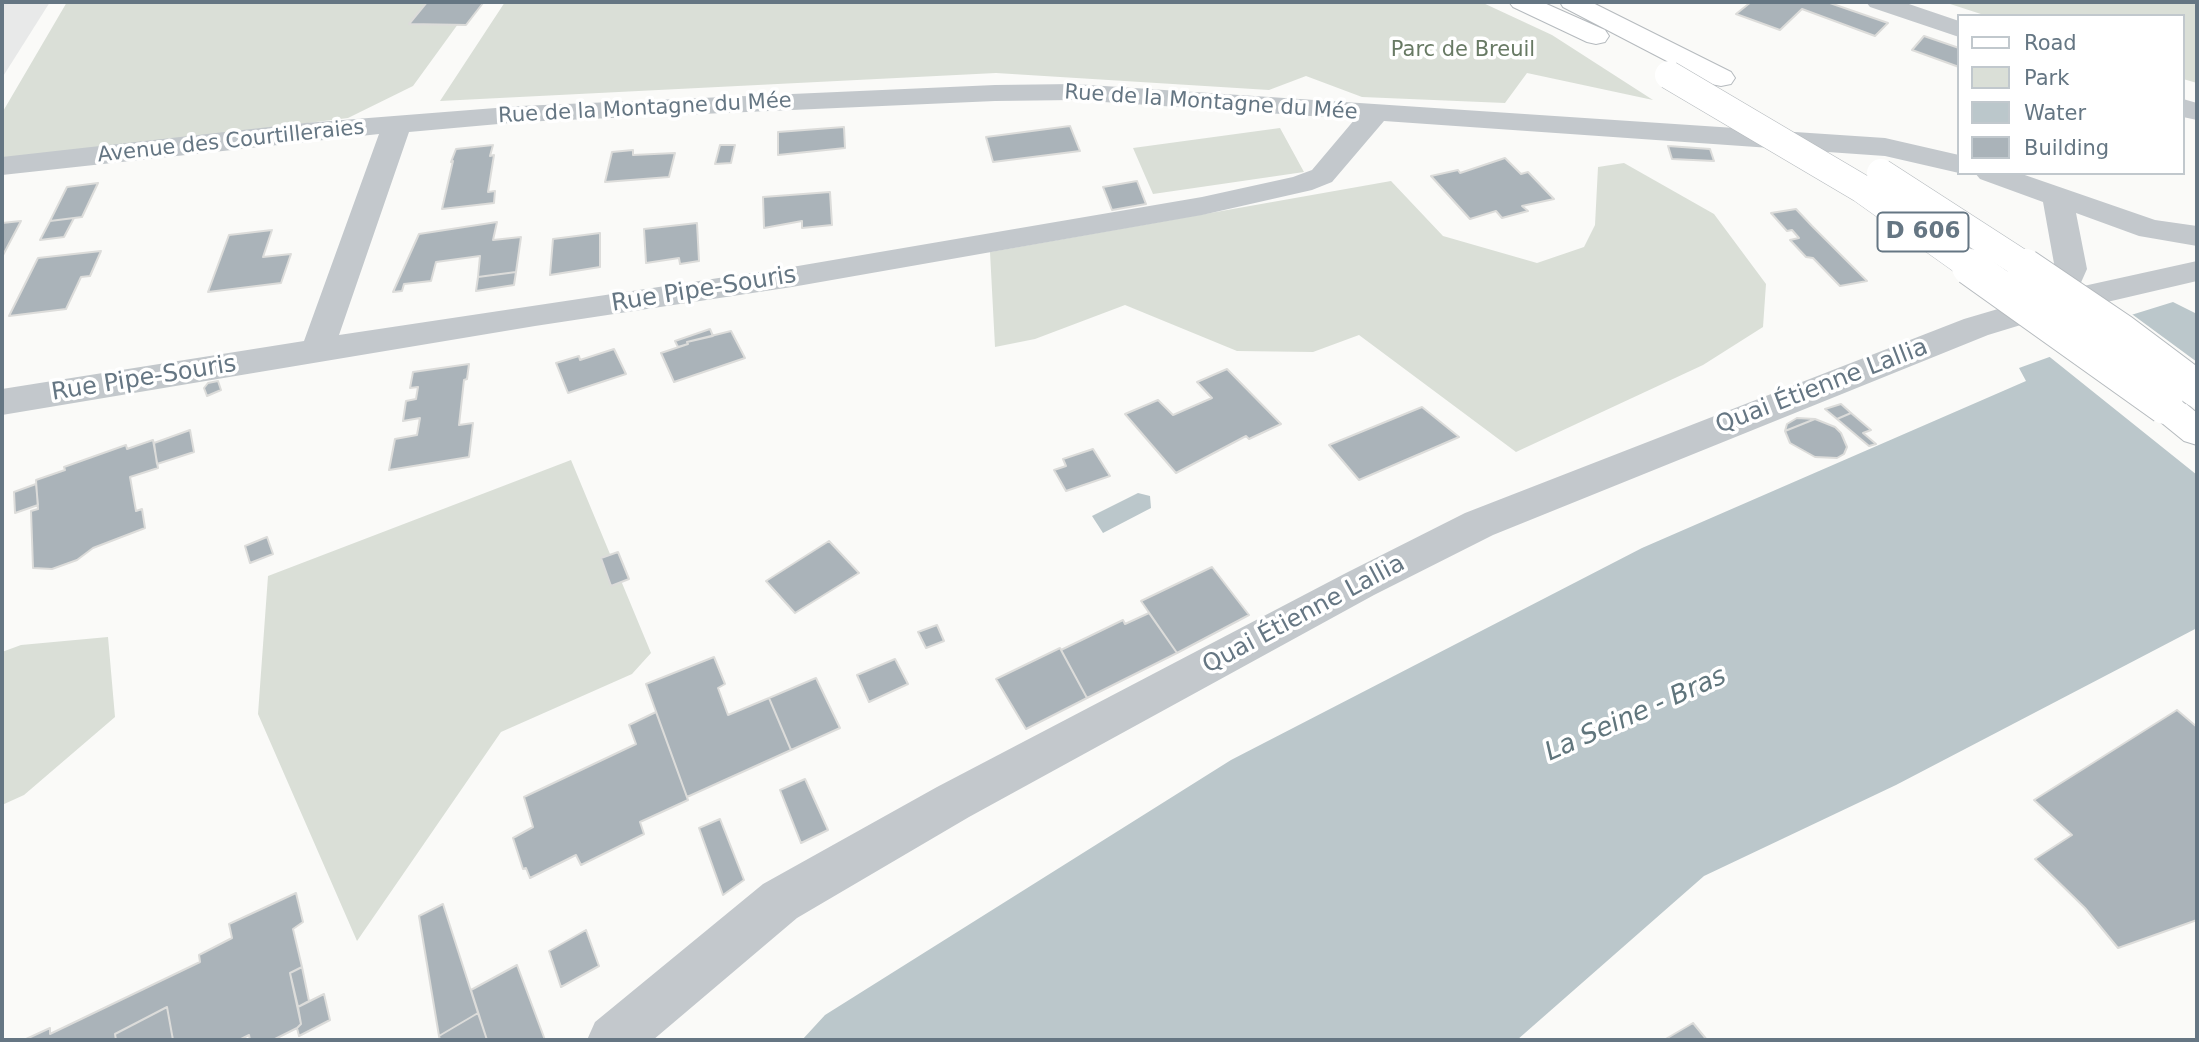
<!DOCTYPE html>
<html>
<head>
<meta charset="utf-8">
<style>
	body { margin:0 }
	#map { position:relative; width:2199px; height:1042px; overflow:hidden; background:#fafaf8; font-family:"DejaVu Sans",sans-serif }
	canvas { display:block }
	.frame { position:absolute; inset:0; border:4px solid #657683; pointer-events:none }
	.legend { position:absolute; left:1957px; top:14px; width:228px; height:161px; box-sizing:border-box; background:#fff; border:2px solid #c1c8cd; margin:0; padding:9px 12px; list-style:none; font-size:21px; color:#657683 }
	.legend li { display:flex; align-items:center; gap:14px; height:35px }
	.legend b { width:35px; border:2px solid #c1c8cd }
</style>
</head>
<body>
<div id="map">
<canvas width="2199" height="1042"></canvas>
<div class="frame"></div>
<ul class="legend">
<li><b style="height:9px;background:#fff"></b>Road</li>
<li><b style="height:19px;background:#dadfd7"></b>Park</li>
<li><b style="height:19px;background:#bbc7cb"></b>Water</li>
<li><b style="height:19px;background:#aab3b9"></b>Building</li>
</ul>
</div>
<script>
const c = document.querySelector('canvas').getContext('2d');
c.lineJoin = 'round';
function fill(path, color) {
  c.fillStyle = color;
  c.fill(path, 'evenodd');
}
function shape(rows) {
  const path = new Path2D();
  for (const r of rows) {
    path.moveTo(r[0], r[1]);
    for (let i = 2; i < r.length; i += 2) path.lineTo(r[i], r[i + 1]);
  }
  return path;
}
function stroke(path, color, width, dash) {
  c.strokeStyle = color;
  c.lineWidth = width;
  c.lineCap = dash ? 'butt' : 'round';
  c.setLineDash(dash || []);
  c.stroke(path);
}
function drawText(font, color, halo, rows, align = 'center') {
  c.font = font + ' "DejaVu Sans",sans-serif';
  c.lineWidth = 7;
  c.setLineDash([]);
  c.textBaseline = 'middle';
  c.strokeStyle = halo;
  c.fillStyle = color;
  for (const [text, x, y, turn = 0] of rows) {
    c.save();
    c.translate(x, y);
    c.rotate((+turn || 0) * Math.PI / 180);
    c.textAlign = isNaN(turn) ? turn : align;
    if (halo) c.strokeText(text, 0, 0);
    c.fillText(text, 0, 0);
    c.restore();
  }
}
fill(shape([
	[2,2,50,2,2,78]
]), '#e8e9e9');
fill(shape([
	[67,2,474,2,413,86,348,118,2,161,2,113],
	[505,2,1481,2,1552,35,1653,100,1527,73,1505,103,1362,97,1306,76,1269,90,996,73,440,101],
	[1944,2,2197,2,2197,83,2183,79,2183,16,1987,16],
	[1280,128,1304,172,1153,194,1133,148],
	[1624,163,1714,214,1766,284,1763,327,1703,365,1516,452,1359,335,1313,352,1237,351,1125,305,1035,339,995,347,990,252,1391,181,1443,236,1537,263,1584,247,1595,225,1598,167],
	[571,460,651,653,632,674,501,732,357,941,258,714,268,576],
	[108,637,115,717,24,795,2,805,2,652,21,645]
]), '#dadfd7');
fill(shape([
	[2173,302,2197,314,2197,628,1896,785,1704,876,1517,1040,802,1040,825,1015,1231,760,1642,548,2026,381,2019,368,2066,351,2086,329],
	[1138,493,1150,496,1151,508,1103,533,1092,516]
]), '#bbc7cb');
fill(shape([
	[2129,312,2197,362,2197,475,2046,354,2064,348,2084,326]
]), '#fafaf8');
const building = shape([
	[427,2,483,3,466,25,409,24,427,2],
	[1751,2,1827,2,1888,23,1875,36,1802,9,1780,30,1736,14,1751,2],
	[1924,36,1959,48,1959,67,1912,50,1924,36],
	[1070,126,1080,151,993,162,986,137,1070,126],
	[844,127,845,148,778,155,778,132,844,127],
	[493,145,490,156,494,155,488,192,495,191,494,203,442,209,453,161,451,162,456,149,493,145],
	[720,145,735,145,731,163,715,164,720,145],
	[1668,146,1710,149,1714,161,1672,159,1668,146],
	[633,150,633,155,675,153,669,177,605,182,612,152,633,150],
	[1505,158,1521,174,1528,172,1554,199,1522,206,1528,211,1502,218,1496,211,1470,219,1431,176,1458,170,1460,173,1505,158],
	[1137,181,1146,204,1112,210,1103,187,1137,181],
	[98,183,82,217,50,221,67,187,98,183],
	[830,192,832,225,802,228,802,221,764,228,763,197,830,192],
	[1796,209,1812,226,1867,281,1840,286,1813,258,1806,257,1790,240,1799,238,1792,230,1787,231,1771,213,1796,209],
	[74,218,64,237,40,240,50,221,74,218],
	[21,221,2,257,2,223,21,221],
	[497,222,493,240,521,237,516,272,478,277,480,256,436,262,431,281,404,284,402,291,393,292,419,234,497,222],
	[697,223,699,261,680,264,679,258,646,263,644,229,697,223],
	[272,230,263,257,291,254,281,283,208,292,229,235,272,230],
	[600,233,600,267,550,275,553,239,600,233],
	[101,251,90,276,81,277,66,309,9,316,38,258,101,251],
	[516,272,514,285,476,291,478,277,516,272],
	[710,329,713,336,687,342,688,344,678,347,675,341,710,329],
	[731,331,745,358,674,382,661,353,688,344,687,342,731,331],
	[614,349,626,374,568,393,556,363,579,356,580,360,614,349],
	[469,364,467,379,464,380,459,425,473,423,469,457,389,470,395,439,417,435,420,418,403,421,406,401,416,399,418,387,410,388,413,372,469,364],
	[1227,369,1281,424,1249,439,1246,436,1176,473,1125,414,1158,400,1173,415,1212,398,1197,382,1227,369],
	[218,381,221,390,207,396,204,388,208,383,218,381],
	[1841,404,1851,413,1837,419,1825,409,1841,404],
	[1422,407,1459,437,1359,480,1329,445,1422,407],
	[1851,413,1871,430,1863,433,1876,444,1869,446,1837,419,1851,413],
	[1797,418,1815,419,1785,431,1787,424,1797,418],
	[1815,419,1835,427,1841,433,1847,447,1844,454,1837,458,1815,457,1790,443,1785,431,1815,419],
	[190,430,194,452,157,464,154,443,190,430],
	[153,440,158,468,130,477,136,511,142,509,145,528,93,548,77,560,52,569,33,568,31,511,38,509,36,480,65,470,64,467,126,445,127,449,153,440],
	[1093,449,1110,476,1066,491,1054,470,1066,466,1063,459,1093,449],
	[36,484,38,505,15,513,14,492,36,484],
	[267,537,273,554,250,563,245,546,267,537],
	[829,541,859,573,795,613,766,581,829,541],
	[618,552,629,579,611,586,601,558,618,552],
	[1212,567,1249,615,1177,653,1141,601,1212,567],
	[1149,613,1177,653,1087,698,1061,650,1123,620,1125,624,1149,613],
	[937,625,944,641,926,648,918,632,937,625],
	[1060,648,1087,698,1026,729,996,679,1060,648],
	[714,657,725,684,718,688,728,715,769,698,791,750,687,797,646,684,714,657],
	[895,659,908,684,869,702,857,675,895,659],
	[816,678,840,728,791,750,769,698,816,678],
	[2177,710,2197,727,2197,920,2118,948,2085,908,2035,859,2072,835,2034,800,2177,710],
	[656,712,688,800,640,822,644,834,581,865,576,855,530,878,526,868,523,869,513,838,533,827,524,797,636,744,629,725,656,712],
	[805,779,828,830,801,843,780,790,805,779],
	[720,819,744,880,723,895,699,828,720,819],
	[296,893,303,922,293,929,302,967,290,973,301,1024,297,1028,273,1040,250,1040,249,1035,239,1040,173,1040,167,1007,115,1034,116,1040,24,1040,50,1028,50,1034,200,962,199,955,232,938,229,924,296,893],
	[443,904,478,1013,439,1036,419,916,443,904],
	[586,930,599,966,561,987,549,951,586,930],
	[517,965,545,1040,487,1040,471,990,517,965],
	[302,967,309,1001,298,1007,290,973,302,967],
	[324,994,330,1020,299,1036,297,1028,301,1024,298,1007,324,994],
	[167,1007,173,1040,116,1040,115,1034,167,1007],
	[478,1013,487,1040,440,1040,439,1036,478,1013],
	[1693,1023,1707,1040,1664,1040,1693,1023]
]);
fill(building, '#aab3b9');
stroke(building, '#dcdcda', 2);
const major = shape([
	[1509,2,1542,2,1605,30,1609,36,1605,42,1596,44,1587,42,1513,7,1509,2],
	[1560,2,1591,2,1731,72,1735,78,1731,84,1721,86,1711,84,1563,7,1560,2],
	[2165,393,2178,397,2197,413,2197,445,2184,441,2152,415,2147,406,2152,397,2165,393]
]);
stroke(major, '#b5babe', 2);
fill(shape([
	[1866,2,1903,2,1959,21,1959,37,1870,7,1866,2],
	[1074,84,1885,138,1959,155,1959,173,1885,156,1384,121,1332,182,1312,190,1202,215,792,287,535,326,2,415,2,389,304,341,379,134,2,175,2,157,305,123,521,106,995,85,1074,84],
	[1074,100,1355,119,1312,170,1293,177,1202,197,792,267,339,335,409,132,521,122,995,101,1074,100],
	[2183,99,2197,103,2197,120,2183,117,2183,99],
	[1975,173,2019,173,2155,220,2197,226,2197,246,2139,236,2076,213,2087,269,2079,287,2197,261,2197,281,2060,313,1988,335,1493,535,1374,595,969,817,797,918,653,1040,587,1040,595,1022,763,884,937,787,1346,573,1465,513,1964,319,2042,296,2055,269,2043,202,1980,179,1975,173]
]), '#c3c8cc');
fill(major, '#fff');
const majorBridgeFar1 = shape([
	[1669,75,1862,189,1973,268],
	[1881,173,2028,268]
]);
const majorBridge = shape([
	[1970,267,2165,406],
	[2025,267,2121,332,2197,389]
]);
stroke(majorBridgeFar1, '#b5babe', 29, []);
stroke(majorBridge, '#b5babe', 38, []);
stroke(majorBridgeFar1, '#fff', 28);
stroke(majorBridge, '#fff', 36);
drawText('21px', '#687a64', '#fff', [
	["Parc de Breuil",1463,51]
]);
drawText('21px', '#657683', '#fff', [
	["Rue de la Montagne du Mée",1211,103,4],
	["Rue de la Montagne du Mée",645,109,-3],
	["Avenue des Courtilleraies",231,142,-6]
]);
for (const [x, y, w] of [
	[1923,232,91]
]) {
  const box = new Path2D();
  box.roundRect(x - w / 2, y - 19.5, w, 39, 5);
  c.fillStyle = '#fff';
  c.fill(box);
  stroke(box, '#657683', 2);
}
drawText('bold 23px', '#657683', null, [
	["D 606",1923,232]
]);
drawText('24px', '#657683', '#fff', [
	["Rue Pipe-Souris",704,290,-9],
	["Rue Pipe-Souris",144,379,-9],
	["Quai Étienne Lallia",1822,387,-21],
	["Quai Étienne Lallia",1304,615,-28]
]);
drawText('italic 26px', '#60757c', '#fff', [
	["La Seine - Bras",1636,715,-24]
]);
</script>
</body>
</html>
